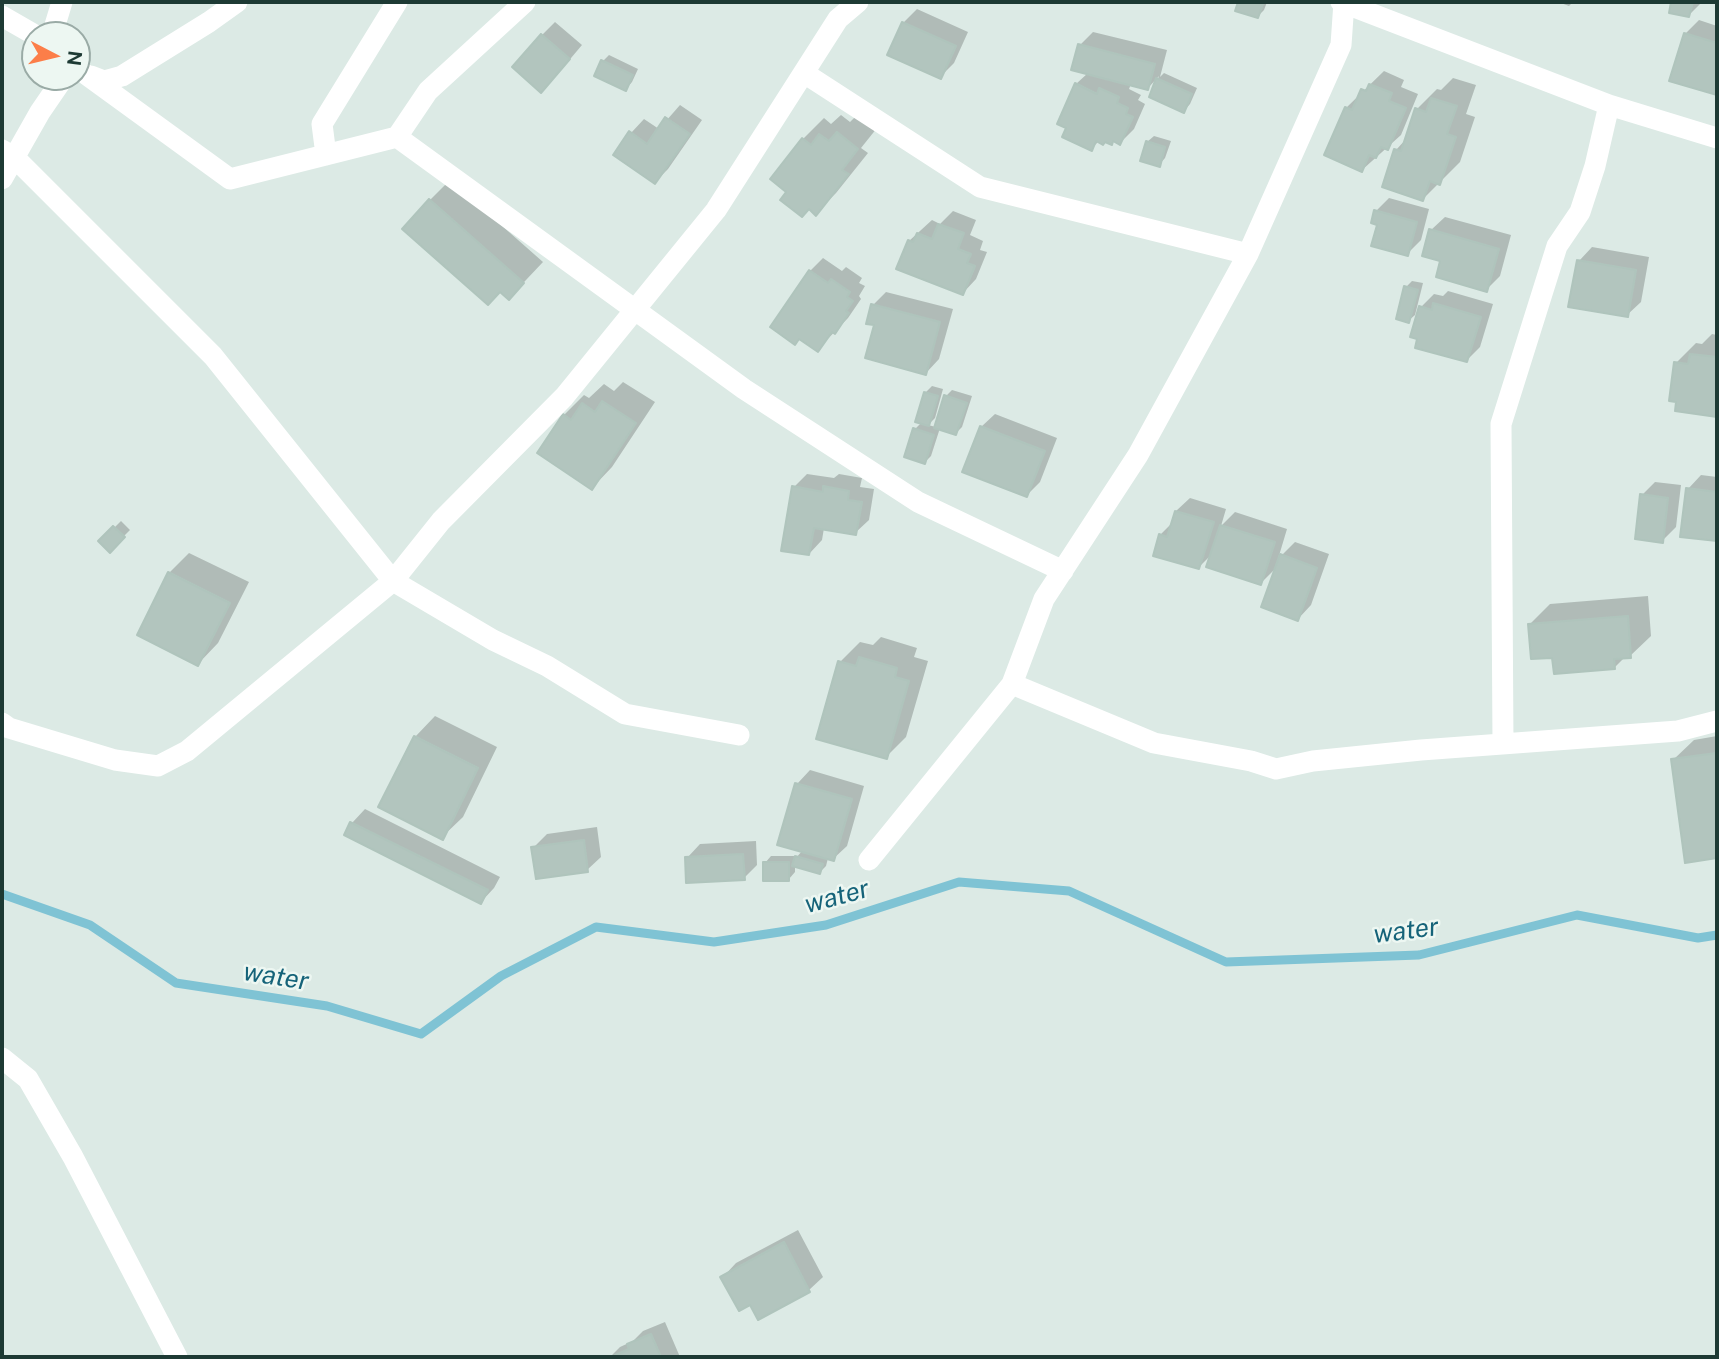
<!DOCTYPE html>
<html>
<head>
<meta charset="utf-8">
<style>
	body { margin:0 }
	#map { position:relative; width:1719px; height:1359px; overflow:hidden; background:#dceae5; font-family:"Public Sans",sans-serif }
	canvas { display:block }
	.frame { position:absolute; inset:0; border:4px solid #1d3a34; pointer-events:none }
	.north { position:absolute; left:21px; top:21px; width:70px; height:70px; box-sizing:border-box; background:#edf7f2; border:2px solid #9aaba6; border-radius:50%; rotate:97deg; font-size:19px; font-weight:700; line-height:28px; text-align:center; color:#1d3a34 }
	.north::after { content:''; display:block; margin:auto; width:24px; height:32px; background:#fc7e49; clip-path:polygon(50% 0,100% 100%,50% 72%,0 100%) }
</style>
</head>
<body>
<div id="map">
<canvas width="1719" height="1359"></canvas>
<div class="frame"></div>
<div class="north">N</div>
</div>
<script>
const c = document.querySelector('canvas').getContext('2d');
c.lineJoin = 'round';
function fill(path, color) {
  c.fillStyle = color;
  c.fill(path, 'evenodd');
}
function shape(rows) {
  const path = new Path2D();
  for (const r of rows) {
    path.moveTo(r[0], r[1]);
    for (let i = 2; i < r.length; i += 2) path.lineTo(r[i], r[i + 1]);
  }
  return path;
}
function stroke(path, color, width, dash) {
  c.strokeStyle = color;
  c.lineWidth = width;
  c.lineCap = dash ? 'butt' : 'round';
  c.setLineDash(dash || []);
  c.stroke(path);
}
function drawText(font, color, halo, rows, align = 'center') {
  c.font = font + ' "Public Sans",sans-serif';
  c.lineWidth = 5;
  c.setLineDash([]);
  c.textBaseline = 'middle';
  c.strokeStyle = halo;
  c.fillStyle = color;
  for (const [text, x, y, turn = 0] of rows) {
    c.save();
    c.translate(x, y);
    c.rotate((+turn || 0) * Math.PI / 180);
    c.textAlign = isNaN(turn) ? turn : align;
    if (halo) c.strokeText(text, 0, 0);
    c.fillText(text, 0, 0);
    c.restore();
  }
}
fill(shape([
	[1239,2,1267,2,1264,10,1258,16,1237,10],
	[1558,2,1573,2,1569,6],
	[1673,2,1702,2,1689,15,1671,11],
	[917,9,968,32,954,63,940,77,903,23],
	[1699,20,1717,26,1717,93,1672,79,1685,34],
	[555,22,582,45,555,77,542,35],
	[1093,32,1167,50,1160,77,1164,73,1197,88,1190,104,1184,111,1151,97,1159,76,1148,88,1131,84,1129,89,1141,95,1138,100,1145,104,1134,129,1120,143,1115,140,1111,143,1100,140,1091,149,1076,84,1088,73,1080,45],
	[609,55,638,69,632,82,626,89,603,61],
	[1384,71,1404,80,1401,87,1418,94,1401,135,1362,170,1326,154,1346,108],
	[1453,78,1476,85,1466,114,1475,117,1460,162,1423,199,1384,186,1396,150,1407,138,1417,109,1437,89,1441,90],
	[680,105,702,120,668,169,655,182,631,133,644,119,659,129],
	[859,113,877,128,861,148,868,153,836,193,816,213,772,179,803,139,824,118,831,124,841,115,850,122],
	[1154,136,1171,141,1165,158,1159,165,1147,142],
	[450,180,543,262,509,298,430,200],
	[1389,198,1429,209,1421,240,1407,254,1379,223,1376,211],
	[953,211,976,220,970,235,983,241,980,250,987,252,976,279,963,293,909,241,932,220,940,224],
	[1445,217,1511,235,1500,276,1486,290,1443,260,1431,230],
	[1592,247,1649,257,1641,302,1627,315,1579,261],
	[823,258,842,271,846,267,862,278,859,283,865,286,859,296,861,299,848,318,818,349,810,271],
	[1412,281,1423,283,1415,315,1408,321,1406,287],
	[1448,291,1493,304,1480,347,1467,360,1419,338,1421,307,1434,294,1443,296],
	[886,292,953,309,939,359,926,373,876,324,873,305],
	[1712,334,1717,335,1717,415,1677,410,1676,363,1696,343,1702,344],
	[623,382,655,402,612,467,592,488,564,415,584,395,589,398,604,384,614,391],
	[932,386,943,389,935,418,928,425,936,427,946,396,952,390,972,396,962,427,956,433,940,428,931,456,925,462,915,429,922,422,918,421,926,392],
	[995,414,1057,438,1040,482,1027,495,981,427],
	[807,474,834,478,839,474,862,478,860,487,874,489,869,520,855,533,824,528,822,540,809,554,794,487],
	[1701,475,1717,477,1717,539,1682,535,1688,489],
	[1655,482,1681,485,1676,527,1662,541,1642,495],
	[1190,498,1226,509,1221,526,1235,512,1287,529,1278,559,1295,542,1329,554,1311,605,1298,619,1278,566,1261,583,1212,554,1199,567,1160,535,1173,522,1176,511],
	[121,521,130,530,110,550,101,541],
	[189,553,249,582,218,643,198,664,169,573],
	[1648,596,1651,636,1630,656,1625,657,1614,668,1554,656,1530,624,1550,604],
	[881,637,917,648,914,657,928,661,906,737,886,757,840,662,860,642,873,645],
	[435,716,497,747,463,817,442,837,415,737],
	[1717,736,1717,857,1687,861,1673,760,1694,740],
	[810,770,864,786,847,846,833,859,828,858,826,866,820,872,795,865,795,872,789,879,765,863,771,856,795,856,795,859,803,850,797,784],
	[365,809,500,877,494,888,481,902,346,835,352,823],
	[597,827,601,857,587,870,533,848,547,834],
	[756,841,757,865,744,878,687,858,700,844],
	[798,1230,823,1277,809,1290,759,1317,751,1302,723,1277,736,1263],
	[665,1322,680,1357,610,1357,620,1347,633,1341,643,1331]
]), '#0003');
stroke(shape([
	[2,894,90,925,176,983,327,1006,421,1034,501,976,596,927,714,942,826,925,959,882,1069,891,1226,962,1419,955,1577,915,1698,938,1717,935]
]), '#7fc3d4', 9);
const building = shape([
	[1238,2,1263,4,1258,18,1235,11,1238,2],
	[1671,2,1693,2,1689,17,1669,13,1671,2],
	[902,22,956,46,941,79,887,55,902,22],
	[1684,33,1717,43,1717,95,1669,81,1684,33],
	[541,34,570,59,541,93,512,67,541,34],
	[1078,44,1155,64,1148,90,1071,70,1078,44],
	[601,60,633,75,626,91,594,76,601,60],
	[1156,78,1192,94,1184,113,1149,97,1156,78],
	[1075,83,1097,94,1099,88,1119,97,1117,103,1128,108,1126,114,1133,117,1120,145,1113,141,1112,145,1105,142,1103,145,1096,141,1092,151,1062,137,1066,128,1057,124,1075,83],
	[1369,84,1392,93,1389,101,1406,108,1388,150,1381,147,1376,158,1369,155,1362,172,1324,155,1345,107,1352,110,1361,89,1366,91,1369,84],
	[1431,98,1457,106,1447,134,1456,137,1440,185,1430,181,1423,201,1382,187,1394,149,1401,151,1415,108,1426,112,1431,98],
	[665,117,690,134,655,184,613,155,629,131,647,144,665,117],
	[837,132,858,149,842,170,849,174,816,216,809,209,802,217,780,200,786,192,770,179,802,138,811,145,819,134,829,141,837,132],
	[1146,141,1165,147,1160,167,1140,161,1146,141],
	[429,199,524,283,509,300,500,292,488,305,402,229,429,199],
	[1374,210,1417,222,1408,256,1371,246,1377,225,1371,223,1374,210],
	[938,224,964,233,958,249,971,254,967,263,975,266,963,295,896,269,908,240,913,242,917,233,932,239,938,224],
	[1429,229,1499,249,1487,292,1436,277,1440,261,1422,256,1429,229],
	[1577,260,1636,270,1628,317,1568,307,1577,260],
	[809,270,828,283,831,279,850,292,847,297,853,301,846,311,849,313,835,334,832,332,818,352,799,339,795,345,770,327,809,270],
	[1404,286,1418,290,1409,323,1396,319,1404,286],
	[1433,303,1481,317,1467,362,1415,348,1417,339,1410,337,1419,306,1432,310,1433,303],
	[871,304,940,322,926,375,865,358,874,325,866,324,871,304],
	[1690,354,1717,357,1717,417,1675,411,1676,402,1669,401,1674,362,1688,364,1690,354],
	[924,392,938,396,929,426,915,422,924,392],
	[944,395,967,403,956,435,934,428,944,395],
	[602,401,636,423,592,490,537,453,563,414,571,420,582,403,595,412,602,401],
	[980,426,1045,451,1027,497,962,472,980,426],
	[913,428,934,435,925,464,904,457,913,428],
	[792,486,823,492,823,486,849,491,848,500,862,502,856,535,814,528,809,555,781,551,792,486],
	[1686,488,1717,492,1717,541,1680,537,1686,488],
	[1640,494,1668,498,1663,543,1635,539,1640,494],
	[1175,511,1214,522,1199,569,1153,556,1159,534,1167,537,1175,511],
	[1220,525,1275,542,1261,585,1206,567,1220,525],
	[113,526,125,537,110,553,98,541,113,526],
	[1280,554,1317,568,1298,621,1261,607,1280,554],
	[168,572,230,603,198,666,137,635,168,572],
	[1628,616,1631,658,1614,659,1615,669,1554,674,1552,658,1531,659,1528,624,1628,616],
	[859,657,897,668,895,677,909,681,887,759,816,739,838,661,856,666,859,657],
	[414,736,478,768,443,840,378,807,414,736],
	[1717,753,1717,858,1685,863,1671,759,1717,753],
	[795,783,852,799,834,861,777,845,795,783],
	[350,822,488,890,481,904,344,835,350,822],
	[584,840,588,872,536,879,531,847,584,840],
	[743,854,745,880,686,883,685,857,743,854],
	[795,856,823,864,820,874,792,866,795,856],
	[763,862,789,862,789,881,763,881,763,862],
	[784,1242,810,1292,758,1320,750,1305,739,1311,720,1277,784,1242],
	[651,1334,661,1357,611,1357,629,1349,627,1344,651,1334]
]);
fill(building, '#b2c5be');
stroke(building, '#afc4bc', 2);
stroke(shape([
	[1341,2,1609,105,1717,138],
	[2,16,35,35],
	[52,35,62,2],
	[804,73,980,187,1248,254],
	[87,75,230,179,397,137,428,91,525,2],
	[91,76,104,81,122,76,209,22,237,2],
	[397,137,744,389,918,502,1063,571],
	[2,150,14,157,213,356,393,581,187,751,158,766,115,760,9,728,2,723],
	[326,155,322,124,397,2],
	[2,179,40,112,64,77],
	[1012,684,1154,743,1251,761,1276,769,1313,761,1421,750,1678,731,1717,721],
	[739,735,625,714,547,666,493,640,393,581,441,521,564,397,716,210,838,19,858,2],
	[1503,744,1501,424,1557,246,1580,212,1595,166,1609,105],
	[869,860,1012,684,1044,599,1138,455,1248,254,1341,45,1344,2],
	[2,1058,28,1079,73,1157,177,1357]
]), '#fff', 21);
drawText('italic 26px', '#156379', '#edf7f2', [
	["water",837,897,-15],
	["water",1406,931,-7],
	["water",276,977,9]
]);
</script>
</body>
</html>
